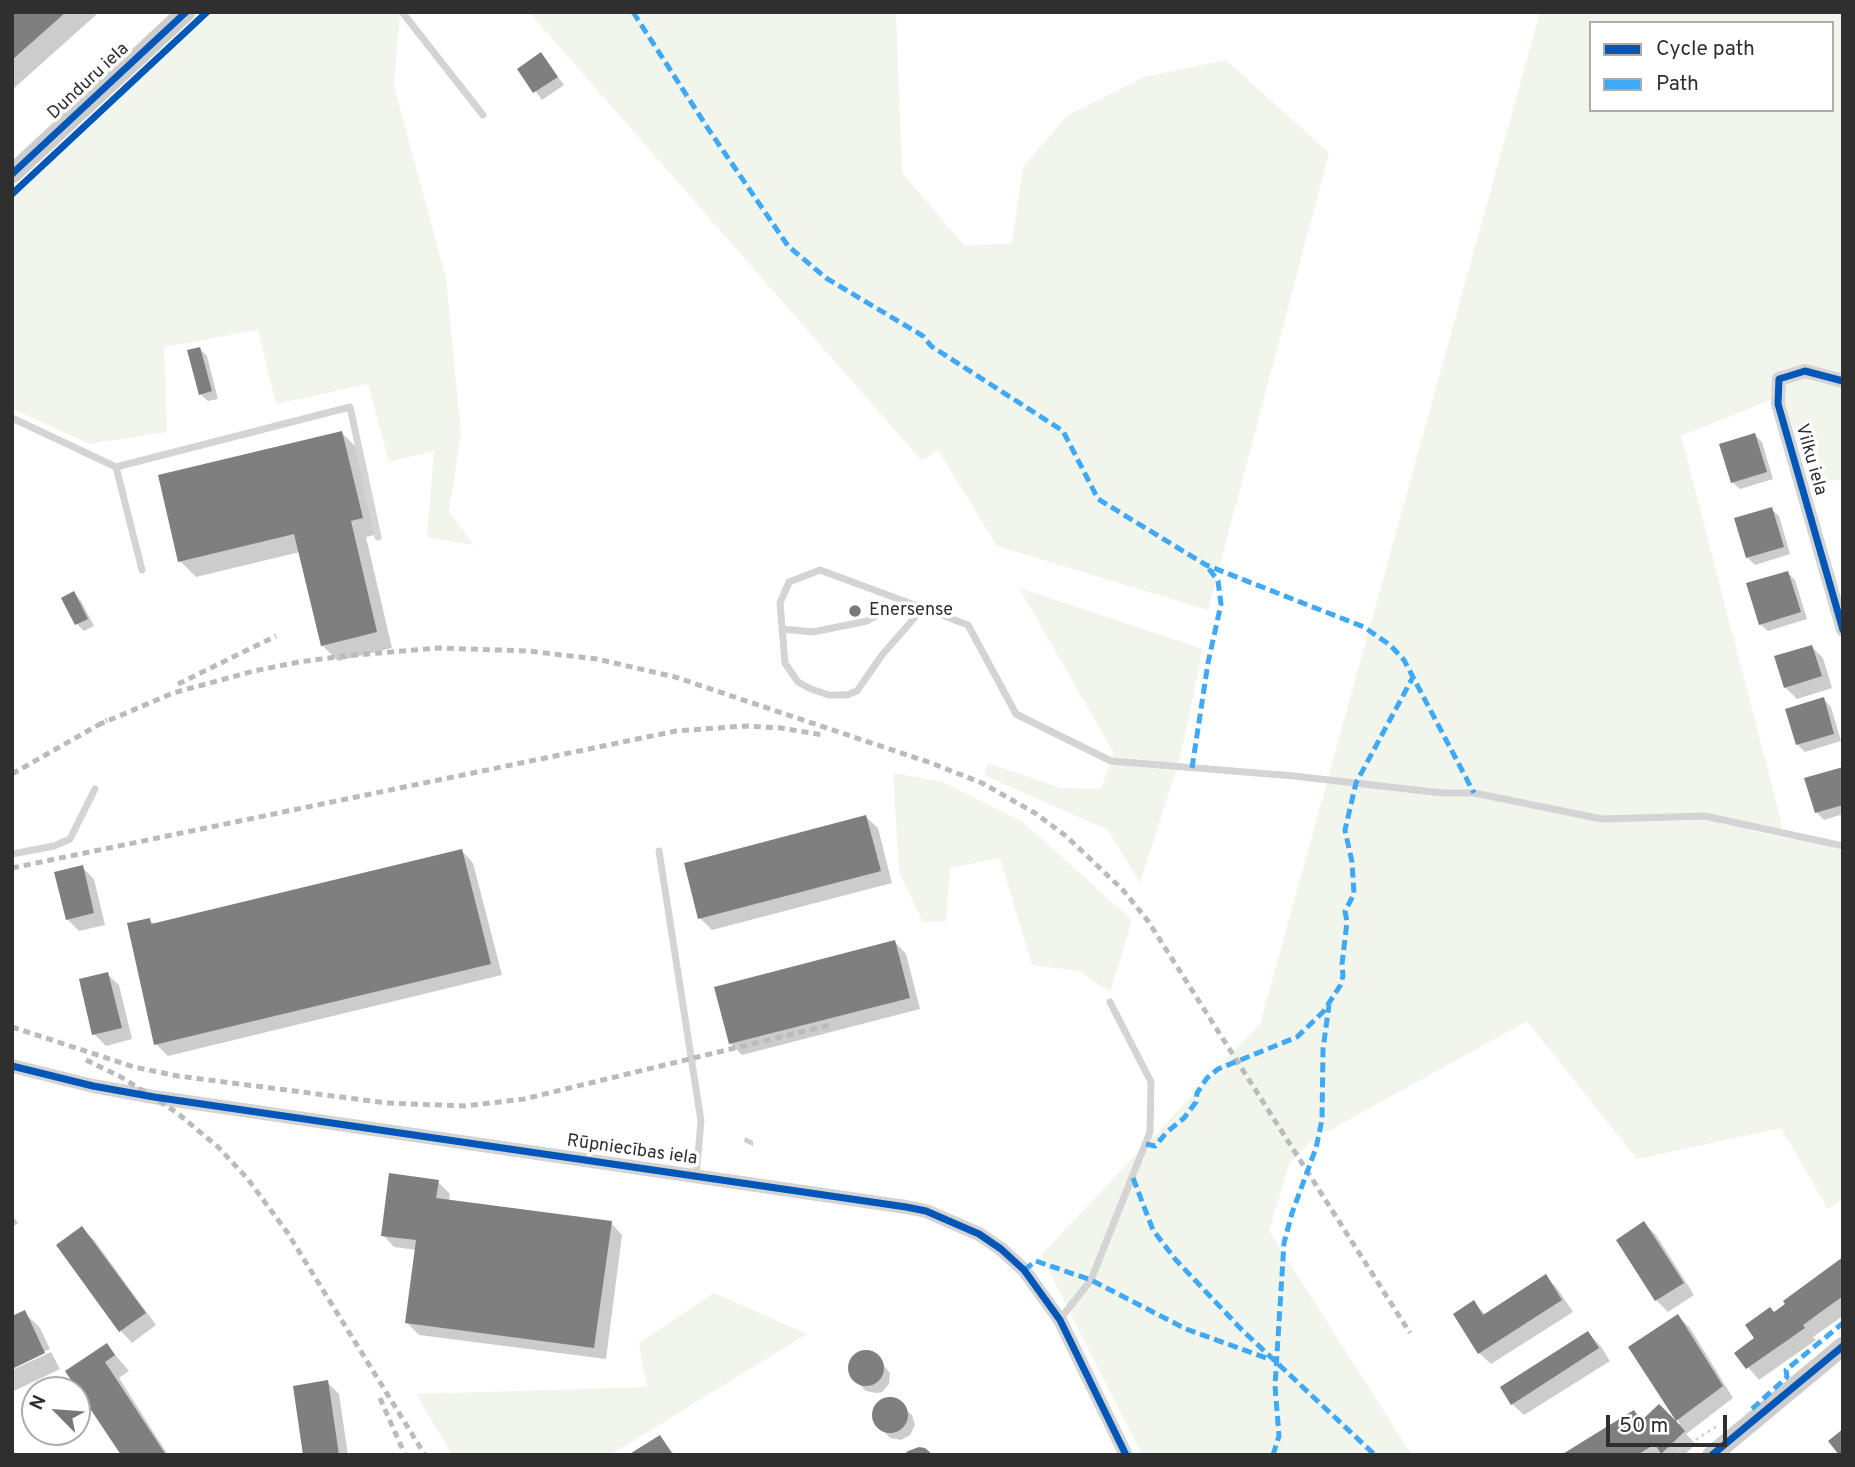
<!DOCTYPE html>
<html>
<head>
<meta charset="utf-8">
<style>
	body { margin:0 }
	#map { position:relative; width:1855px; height:1467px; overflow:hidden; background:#fff; font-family:Overpass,sans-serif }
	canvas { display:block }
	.frame { position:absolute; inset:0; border:14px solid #2f2f2f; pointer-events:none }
	.legend { position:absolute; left:1589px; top:21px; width:245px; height:91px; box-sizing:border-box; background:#fff; border:2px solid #acacac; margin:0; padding:9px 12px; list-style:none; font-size:21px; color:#2f2f2f }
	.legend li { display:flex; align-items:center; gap:14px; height:35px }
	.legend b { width:35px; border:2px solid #acacac }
	.north { position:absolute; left:21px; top:1376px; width:70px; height:70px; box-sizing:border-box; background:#fff; border:2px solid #acacac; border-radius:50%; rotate:295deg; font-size:19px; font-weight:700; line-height:28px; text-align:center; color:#2f2f2f }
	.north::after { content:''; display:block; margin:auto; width:24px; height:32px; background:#787878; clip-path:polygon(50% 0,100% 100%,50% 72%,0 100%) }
	.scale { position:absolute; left:1606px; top:1415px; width:121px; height:32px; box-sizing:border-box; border:4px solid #2f2f2f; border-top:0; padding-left:9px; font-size:21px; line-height:24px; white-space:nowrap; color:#2f2f2f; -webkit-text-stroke:5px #fff; paint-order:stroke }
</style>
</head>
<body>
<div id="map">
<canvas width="1855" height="1467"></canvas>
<div class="frame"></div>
<ul class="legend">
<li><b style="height:9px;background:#0057b8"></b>Cycle path</li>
<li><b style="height:9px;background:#3fa9f5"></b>Path</li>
</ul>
<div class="north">N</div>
<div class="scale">50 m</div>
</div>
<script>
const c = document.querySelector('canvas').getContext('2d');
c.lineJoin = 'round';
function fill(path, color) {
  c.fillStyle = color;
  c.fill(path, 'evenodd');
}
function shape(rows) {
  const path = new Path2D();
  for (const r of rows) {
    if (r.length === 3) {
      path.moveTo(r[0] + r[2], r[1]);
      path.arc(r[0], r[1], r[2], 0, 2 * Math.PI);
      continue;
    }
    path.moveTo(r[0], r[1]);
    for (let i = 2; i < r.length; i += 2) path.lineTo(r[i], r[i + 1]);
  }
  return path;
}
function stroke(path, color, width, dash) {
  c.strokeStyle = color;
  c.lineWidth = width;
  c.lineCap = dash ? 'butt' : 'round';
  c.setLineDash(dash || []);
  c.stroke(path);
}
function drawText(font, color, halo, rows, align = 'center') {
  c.font = font + ' Overpass,sans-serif';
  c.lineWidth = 7;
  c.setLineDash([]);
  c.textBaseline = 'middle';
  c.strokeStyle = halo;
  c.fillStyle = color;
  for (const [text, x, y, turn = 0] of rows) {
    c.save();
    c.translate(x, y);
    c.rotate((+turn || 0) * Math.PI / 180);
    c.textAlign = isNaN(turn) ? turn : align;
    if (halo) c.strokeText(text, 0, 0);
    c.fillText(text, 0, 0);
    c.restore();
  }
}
fill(shape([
	[214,12,400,12,394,86,446,278,461,434,449,511,474,545,427,537,434,451,389,462,368,384,276,404,258,330,164,347,167,432,89,444,12,408,12,198],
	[529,12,896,12,902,173,965,246,1012,243,1023,167,1068,115,1144,77,1226,60,1329,153,1208,610,997,546,938,450,922,461],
	[1540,12,1843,12,1843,480,1809,482,1783,395,1681,436,1783,828,1748,830,1843,850,1843,1198,1828,1209,1781,1128,1637,1159,1527,1021,1312,1140,1289,1165,1269,1231,1412,1455,1142,1455,1041,1255,1260,1024],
	[1591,23,1832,23,1832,110,1591,110],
	[1019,588,1203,649,1180,758,1140,883,1108,830,984,775,988,763,1061,788,1101,789,1114,753],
	[893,773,943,782,1023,822,1132,920,1110,992,1079,971,1032,965,1000,858,950,868,946,921,923,922,899,872],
	[714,1293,807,1334,610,1455,452,1455,416,1394,647,1387,639,1343]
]), '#f1f5ec');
fill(shape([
	[12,12,94,12,96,15,13,89],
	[541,54,564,85,542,100,519,69],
	[200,349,207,356,218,399,208,401,200,394],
	[342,433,358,449,378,534,366,537,392,648,338,661,322,645,300,552,196,577,180,561],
	[1755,435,1762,442,1773,479,1740,489,1732,482],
	[1771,509,1779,516,1790,554,1755,565,1747,557],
	[1788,573,1795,580,1807,619,1768,631,1760,624],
	[74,593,81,601,94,626,84,631,77,624],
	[1812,647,1823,658,1832,688,1797,699,1785,687],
	[1823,699,1831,707,1841,741,1805,752,1798,745],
	[1843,768,1843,814,1824,820,1816,812],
	[866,817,878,828,892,883,712,930,700,918],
	[462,851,473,863,502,975,168,1056,156,1044,150,920,155,925],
	[82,867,94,879,105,925,79,931,67,919],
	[895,942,906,954,920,1009,742,1055,730,1043],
	[107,974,119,985,132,1039,106,1046,94,1034],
	[745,1137,753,1141,753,1146,744,1142],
	[438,1182,450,1194,449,1201,611,1223,622,1235,606,1359,419,1335,407,1323,417,1250,394,1247,383,1235],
	[12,1215,18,1223,12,1227],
	[1644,1223,1656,1235,1694,1295,1668,1312,1656,1300,1618,1240],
	[82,1228,94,1240,156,1325,132,1343,121,1331,58,1246],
	[1843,1259,1843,1316,1813,1337,1816,1340,1759,1380,1736,1353,1757,1338,1774,1314],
	[1546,1277,1557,1288,1573,1312,1491,1364,1479,1353,1473,1302,1486,1315],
	[24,1312,40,1328,50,1349,12,1367],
	[1678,1316,1690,1328,1733,1398,1686,1434,1696,1444,1684,1455,1565,1455,1634,1412,1643,1421,1680,1424,1631,1348],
	[1588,1333,1600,1345,1610,1361,1524,1415,1512,1404],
	[107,1345,129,1371,119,1378,168,1455,123,1455,67,1372],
	[51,1352,60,1369,12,1392,12,1370],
	[861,1353,872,1353,876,1356,890,1373,889,1384,882,1392,877,1393,866,1391,854,1379,850,1369,853,1359],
	[327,1382,339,1394,348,1455,305,1455],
	[885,1400,896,1400,912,1415,915,1425,910,1435,901,1440,890,1438,875,1421,877,1406],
	[660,1437,675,1455,632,1455]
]), '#0003');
fill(shape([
	[12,12,66,12,12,60],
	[541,52,558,77,533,93,517,69],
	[200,347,212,391,199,395,187,350],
	[342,431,363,518,351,521,377,632,321,646,294,534,178,562,158,475],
	[1755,433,1767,472,1731,483,1719,444],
	[1772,507,1784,547,1746,558,1734,518],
	[1788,571,1801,612,1759,625,1746,583],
	[74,591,88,619,75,625,61,598],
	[1812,645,1822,676,1784,688,1774,656],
	[1824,697,1834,734,1796,745,1785,709],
	[1843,767,1843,805,1815,813,1804,778],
	[866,815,881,871,698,919,684,863],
	[462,849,491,964,154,1045,127,923,150,918,151,924],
	[83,865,94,913,66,920,54,872],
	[895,940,910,998,729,1044,714,987],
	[108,972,122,1028,92,1035,79,979],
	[389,1173,439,1180,436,1198,612,1221,594,1348,405,1323,416,1240,381,1236],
	[1644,1221,1684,1283,1655,1301,1616,1240],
	[82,1226,146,1313,119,1332,56,1245],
	[1843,1257,1843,1296,1803,1325,1805,1328,1746,1369,1734,1353,1754,1338,1745,1325,1770,1307,1774,1312,1785,1304,1783,1301],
	[1546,1274,1562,1300,1478,1354,1453,1314,1474,1300,1483,1315],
	[25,1310,45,1353,12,1369,12,1316],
	[1678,1314,1723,1386,1676,1421,1685,1431,1661,1454,1655,1444,1637,1455,1561,1455,1634,1410,1641,1421,1659,1404,1676,1421,1628,1347],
	[1588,1331,1599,1348,1511,1405,1500,1387],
	[107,1343,115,1355,105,1362,166,1455,121,1455,65,1371],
	[866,1368,18],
	[328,1380,339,1455,303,1455,293,1386],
	[890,1415,18],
	[1843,1429,1843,1455,1839,1455,1828,1441],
	[660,1435,673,1455,628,1455],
	[919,1447,925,1448,933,1455,904,1455,908,1451]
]), '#7f7f7f');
stroke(shape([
	[1672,1455,1717,1426]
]), '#d4d4d4', 2.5, [3.5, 3.5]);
stroke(shape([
	[402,12,483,115],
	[12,418,116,467,350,407,378,537],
	[116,467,142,570],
	[923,608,882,655,857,691,847,695,829,695,811,689,798,682,785,663,780,603,789,582,820,570,923,608,968,625,1016,714,1111,761,1294,776,1442,793,1474,793,1602,819,1705,816,1843,846],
	[782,629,813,632,867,621,904,601],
	[659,851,701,1121,696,1176],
	[12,854,54,846,70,839,95,789],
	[1060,1319,1091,1280,1150,1132,1151,1082,1110,1002]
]), '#d4d4d4', 7);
stroke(shape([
	[1843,381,1805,371,1779,379,1778,404,1843,630],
	[12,1066,93,1086,154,1097,906,1207,926,1211,979,1234,1001,1249,1024,1270,1060,1320,1126,1455]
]), '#d4d4d4', 14);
stroke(shape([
	[12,174,186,12],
	[1712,1455,1843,1346]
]), '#cdcdcd', 19);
stroke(shape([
	[178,684,276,636],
	[98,725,173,693,254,671,299,662,344,656,439,648,528,651,597,659,675,677,931,763,982,783,1035,813,1066,836,1123,890,1148,921,1410,1333],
	[12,774,107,720],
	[12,868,676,731,745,726,781,728,823,735],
	[12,1027,134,1067,178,1076,387,1103,465,1106,524,1099,830,1025],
	[86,1060,121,1077,176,1112,218,1147,247,1178,287,1232,425,1455],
	[380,1398,405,1455]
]), '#bbb', 5, [7, 5]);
stroke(shape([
	[633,12,707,127,788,246,826,278,923,336,931,346,1063,431,1098,499,1206,565,1364,627,1390,645,1404,660,1474,793],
	[1192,768,1208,663,1221,604,1218,581,1206,565],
	[1146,1144,1155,1146,1167,1132,1184,1118,1196,1102,1197,1093,1207,1078,1218,1069,1297,1037,1323,1012,1340,986,1343,976,1342,964,1347,922,1345,911,1354,894,1352,862,1345,830,1356,783,1413,677],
	[1133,1178,1153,1230,1175,1259,1242,1330,1375,1455],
	[1024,1270,1036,1261,1091,1280,1186,1329,1269,1359],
	[1752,1409,1787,1377,1786,1370,1843,1323],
	[1273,1455,1279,1436,1275,1386,1284,1243,1292,1213,1316,1148,1322,1120,1323,1049,1329,1005]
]), '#3fa9f5', 5, [10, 5]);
stroke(shape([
	[12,174,186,12],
	[12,194,207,12],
	[1843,381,1805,371,1779,379,1778,404,1843,630],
	[12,1066,93,1086,154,1097,906,1207,926,1211,979,1234,1001,1249,1024,1270,1060,1320,1126,1455],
	[1712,1455,1843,1346]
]), '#0057b8', 7);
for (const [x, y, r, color] of [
	[855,611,7,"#787878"]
]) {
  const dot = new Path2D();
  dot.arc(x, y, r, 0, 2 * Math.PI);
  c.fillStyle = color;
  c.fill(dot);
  stroke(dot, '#fff', 2.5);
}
drawText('18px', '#2f2f2f', '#fff', [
	["Dunduru iela",89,82,-43],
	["Vilku iela",1810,460,74],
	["Rūpniecības iela",632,1151,8]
]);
drawText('18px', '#2f2f2f', '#fff', [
	["Enersense",869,611]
], 'left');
</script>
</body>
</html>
